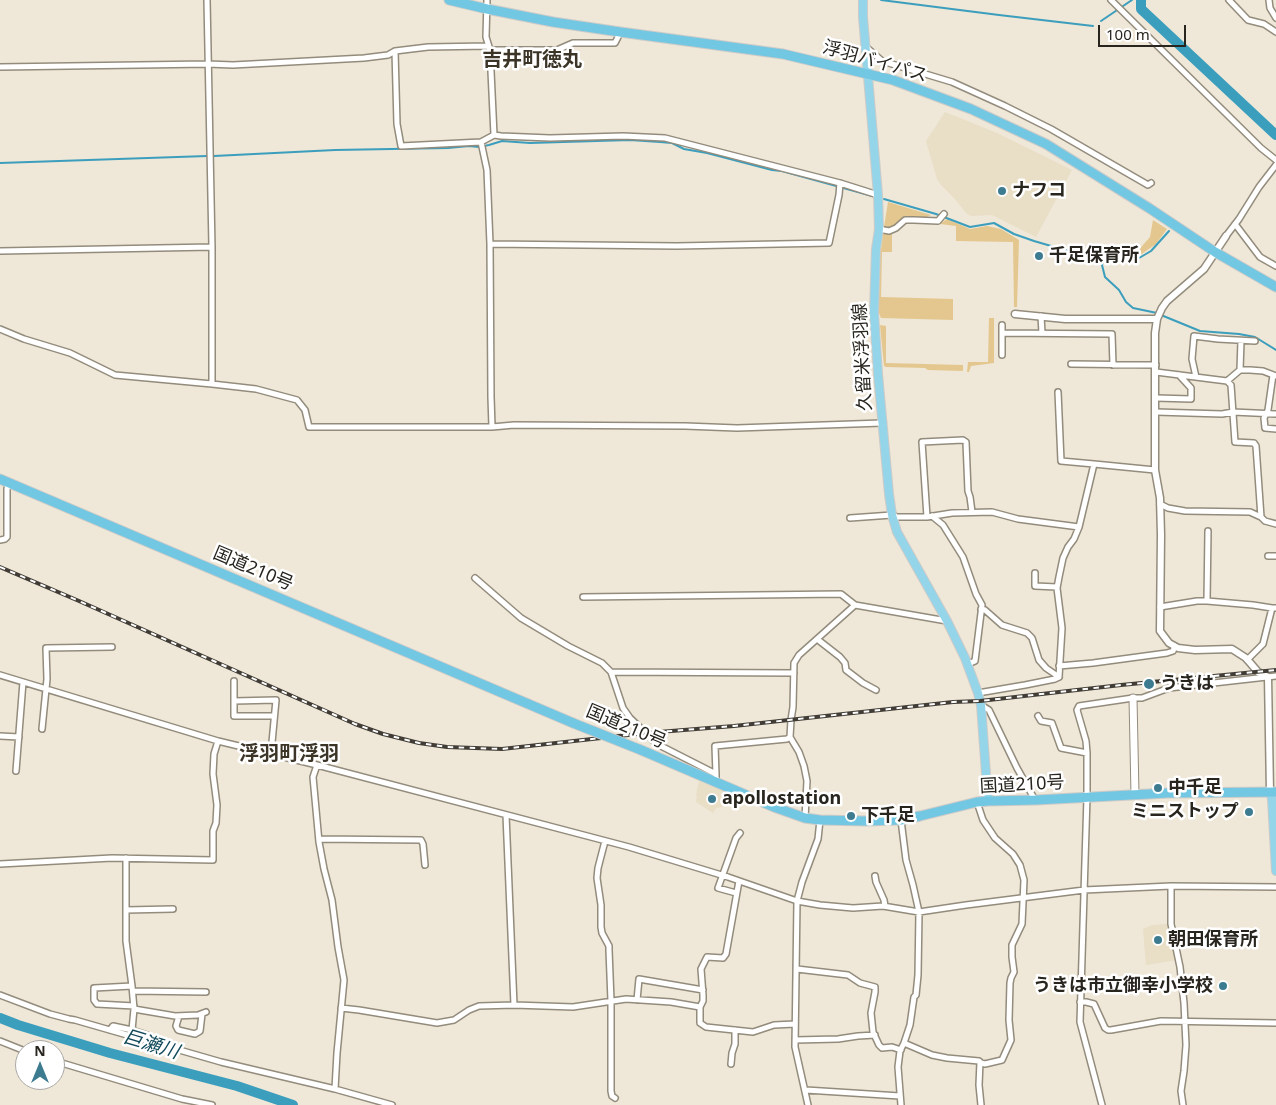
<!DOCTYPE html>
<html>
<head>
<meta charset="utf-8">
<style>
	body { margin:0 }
	#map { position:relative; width:1276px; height:1105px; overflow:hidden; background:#efe7d7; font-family:"Noto Sans",sans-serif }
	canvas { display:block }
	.north { position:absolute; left:15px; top:1040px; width:50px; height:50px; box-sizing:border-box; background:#fff; border:1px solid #a9a8a5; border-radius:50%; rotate:0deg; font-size:14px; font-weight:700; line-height:20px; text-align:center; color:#28251f }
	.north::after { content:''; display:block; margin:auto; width:18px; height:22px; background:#3d7b90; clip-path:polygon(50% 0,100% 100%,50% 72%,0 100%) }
	.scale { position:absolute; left:1098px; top:25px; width:88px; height:22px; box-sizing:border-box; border:2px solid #28251f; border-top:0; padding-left:6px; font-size:15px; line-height:18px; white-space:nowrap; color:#28251f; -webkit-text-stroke:4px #fff; paint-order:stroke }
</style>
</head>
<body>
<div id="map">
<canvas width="1276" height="1105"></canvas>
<div class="north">N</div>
<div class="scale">100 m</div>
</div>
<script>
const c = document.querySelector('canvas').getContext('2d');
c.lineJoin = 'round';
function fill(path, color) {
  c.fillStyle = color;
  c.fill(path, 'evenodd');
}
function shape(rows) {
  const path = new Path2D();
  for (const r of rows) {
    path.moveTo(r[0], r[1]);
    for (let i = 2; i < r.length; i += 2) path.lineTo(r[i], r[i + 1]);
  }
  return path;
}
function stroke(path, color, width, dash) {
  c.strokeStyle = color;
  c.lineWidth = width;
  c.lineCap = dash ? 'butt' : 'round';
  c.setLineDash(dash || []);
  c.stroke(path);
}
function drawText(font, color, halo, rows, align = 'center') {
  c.font = font + ' "Noto Sans","Noto Sans JP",sans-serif';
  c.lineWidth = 5;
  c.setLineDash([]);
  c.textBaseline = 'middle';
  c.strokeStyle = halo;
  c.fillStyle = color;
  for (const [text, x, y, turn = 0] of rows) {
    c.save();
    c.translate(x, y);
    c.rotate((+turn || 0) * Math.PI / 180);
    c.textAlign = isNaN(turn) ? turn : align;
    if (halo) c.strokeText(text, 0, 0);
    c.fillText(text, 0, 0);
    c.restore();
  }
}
fill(shape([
	[945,112,997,133,1072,170,1036,237,992,215,971,216,966,213,955,199,941,185,937,179,926,141],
	[699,781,729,793,726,806,716,808,713,813,696,802,697,796,696,795],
	[1167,924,1172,936,1177,960,1146,965,1143,929,1152,925]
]), '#e9dec6');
fill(shape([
	[888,202,931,215,925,218,905,218,891,228,884,227],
	[947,219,970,229,987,226,1001,229,1019,240,1017,307,1014,307,1013,242,956,241,956,226,940,224],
	[1153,220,1167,229,1156,244,1136,258,1133,259,1122,258,1135,254,1150,237],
	[883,234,892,234,892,252,882,252,881,297,953,299,953,320,881,318,879,313,879,266],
	[989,318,994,318,994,363,971,366,969,372,967,372,968,362,988,362],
	[880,325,886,326,886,363,963,365,963,371,928,370,925,368,886,367,884,366]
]), '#e4c78f');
stroke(shape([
	[881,0,999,15,1093,26],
	[1101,21,1132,0],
	[214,156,335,150,448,148,469,146,479,147,489,145,502,141,530,143,630,140,660,142,672,143,684,149,707,153,772,170,782,171,876,197],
	[0,163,207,156],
	[884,199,936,214,970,227,994,223,1014,234,1034,241,1075,253,1091,254,1104,256,1102,265,1105,277,1119,290,1126,302,1133,308,1157,313],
	[1104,256,1134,261,1151,251,1169,231],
	[1161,315,1200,331,1239,334,1255,337,1276,350]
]), '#3c9ebd', 2);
stroke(shape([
	[1141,0,1141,9,1276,135],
	[0,1018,18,1025,110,1053,237,1086,293,1105]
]), '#3c9ebd', 10);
const minor = shape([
	[207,0,212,247,212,384],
	[487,0,486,37,490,50,494,135],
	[1111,0,1261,148,1276,160],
	[1229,0,1248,20,1264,24,1276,32],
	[1269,0,1270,8,1276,18],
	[866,47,882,61,952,82,1005,106,1051,129,1148,185,1151,183],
	[490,50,557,50,573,43,615,43,618,37],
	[395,51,397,124,401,146,481,142,494,135,501,136,550,138,623,136,665,138,840,183,878,195],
	[0,67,208,64,233,65,364,58,388,55,395,51,428,47,488,46],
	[481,142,487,170,490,244,491,397,492,427],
	[1235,224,1260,257,1276,266],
	[879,229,889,231,896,228,905,220,914,220,938,221,944,214],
	[1226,236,1239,219,1259,187,1276,165],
	[490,244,677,246,829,243,839,195,840,183],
	[0,251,212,247],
	[1041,316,1042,333],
	[0,329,24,339,70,353,115,375,212,384,256,389,297,400,305,410,309,427,492,427,514,425,685,426,737,428,882,423],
	[1003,333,1112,334,1113,365],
	[1002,355,1002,325],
	[1071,364,1156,365],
	[1240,370,1250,370,1263,371,1276,376],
	[1156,372,1227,381,1231,385,1235,442,1254,443,1256,446,1261,517],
	[1273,375,1268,410,1264,418,1265,428,1276,429],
	[1196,377,1192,359,1194,336,1218,339,1255,341],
	[1227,381,1240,370,1241,341],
	[1058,392,1061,461,1094,464],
	[1156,398,1191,399,1191,388,1179,375],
	[1156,412,1222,414,1233,412,1276,414],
	[1160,504,1168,508,1185,511,1250,512,1261,517,1265,521,1276,524],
	[932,516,943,525,963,557,976,594,982,605,975,661,968,664],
	[927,517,922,442,963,440,966,442,968,491,970,497,972,512],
	[850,518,892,515,897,517,927,517,952,513,992,512,1018,519,1079,527],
	[0,540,5,539,7,537,7,489,8,483],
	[1268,556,1276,556],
	[1035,573,1035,586,1057,587],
	[475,578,521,618,568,646,602,663,611,672,623,708,630,718,657,744,716,774,716,783],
	[583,597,841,594,855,605],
	[1207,601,1208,531],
	[1160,607,1197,601,1207,601,1253,605,1272,608],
	[981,609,985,610,1002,625,1027,633,1032,638,1039,660,1046,668,1059,677],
	[817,639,840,657,845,663,846,670,863,683,876,690],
	[1247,660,1263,644,1272,608,1276,608],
	[1059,666,1093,663,1167,653,1173,651,1175,646],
	[611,672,794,673],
	[0,675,218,741,317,765,629,847,728,877,797,901,820,905,853,908,883,906,919,912,966,905,1084,890,1171,886,1276,887],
	[1059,677,1062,628,1057,588,1059,577,1063,558,1068,547,1074,539,1079,527,1094,464,1155,470],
	[234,681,234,716,274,716],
	[978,693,1025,685,1055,679,1059,677],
	[234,701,276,700,271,753],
	[981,705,989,710,1017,768,1035,800],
	[1038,716,1041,721,1052,723,1061,748,1087,753],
	[42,729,47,679,46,648,112,647],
	[0,736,19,737],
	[317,765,313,777,319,842,324,869,332,900,338,947,344,980,337,1053,335,1089],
	[16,771,23,682],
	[716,774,715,746,787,739,790,737],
	[506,815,514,1005,573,1007,626,999,671,1002,700,1007,700,1023,706,1027,753,1032,774,1025,795,1024],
	[805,818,807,781,804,766,799,752,790,737,791,720,793,707,794,663,799,655,855,605,947,621],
	[901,820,906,860,913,885,919,912,918,975,916,995,914,997,910,1025,904,1043,900,1051,898,1067,901,1105],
	[319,839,421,840,423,844,425,865],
	[605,841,598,868,597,878,601,905,601,927,602,933,609,946,609,950,611,1001,611,1091,612,1096,615,1098],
	[126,858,126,941,132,986,134,1009,132,1030,147,1035,149,1041],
	[0,864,112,858,213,860,213,831,216,823,217,805,213,774,214,754,218,741],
	[875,876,876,882,884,900,885,906],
	[1171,886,1171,924,1180,967,1184,1003,1186,1045,1184,1071,1181,1091,1183,1105],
	[736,893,718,888,736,838,740,833],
	[126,910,173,909],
	[797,969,848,975,860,983,875,987,875,992,871,1013,873,1032,879,1045,882,1048,892,1047,901,1050],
	[132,986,94,988,94,1000,97,1004,134,1006],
	[133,991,206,992],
	[0,995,50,1014,69,1019,75,1020,221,1062,335,1089,392,1105],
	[637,1000,639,979,703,990],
	[1080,1002,1086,1002,1094,1004,1105,1028,1108,1030,1111,1030,1161,1021,1276,1023],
	[700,1007,703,1001,703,995,701,969,707,957,723,958,726,954,739,881],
	[341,1008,359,1010,437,1023,454,1020,469,1010,479,1006,514,1005],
	[134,1009,175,1016,198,1015,206,1012],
	[179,1016,176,1026,178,1030,195,1034,200,1031,202,1014],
	[110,1030,113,1026,132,1030],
	[795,1040,838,1039,858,1036,875,1035],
	[0,1041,25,1051],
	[904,1043,932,1055,947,1058,979,1061,981,1063,985,1064,1002,1060,1011,1040,1009,1020,1010,983,1011,978,1014,972,1012,957,1012,945,1022,924,1024,880,1020,865,1013,854,995,838,983,820,977,802],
	[55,1061,182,1099,212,1105],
	[980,1062,979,1085,981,1105],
	[731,1064,732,1053,735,1044,735,1030],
	[806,1090,900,1096],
	[808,1105,795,1047,797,901,802,882,818,839,820,820],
	[1102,1105,1080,1022,1087,797,1087,753,1086,741,1077,710,1079,706,1133,698,1142,698,1169,688,1276,676]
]);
const tertiary = shape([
	[1226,236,1204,269,1167,301,1162,308,1157,319,1155,333,1155,470,1160,498,1161,535,1160,631,1169,643,1178,648,1195,650,1232,649,1246,658,1258,672,1268,677,1270,792],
	[1015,314,1065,319,1157,319]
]);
const secondary = shape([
	[1133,698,1135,795]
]);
const primary = shape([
	[863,0,863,17,878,195,879,229,876,249,874,313,878,374,889,494,892,515,897,532,947,621,965,658,978,693,981,705,988,801],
	[1270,792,1272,799,1276,871]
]);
const trunk = shape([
	[449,0,487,9,553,22,620,32,783,54,893,80,971,109,1046,144,1149,208,1215,252,1276,287],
	[0,479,573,723],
	[641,750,774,807,805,818,820,820,865,821,901,820,920,816,977,802,988,801,1036,800,1168,793,1276,792]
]);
stroke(minor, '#938c7d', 8);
stroke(tertiary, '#938c7d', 9);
stroke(secondary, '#938c7d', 9);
stroke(primary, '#cbcbc9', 10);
stroke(trunk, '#cbcbc9', 11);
stroke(minor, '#fff', 5);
stroke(tertiary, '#fff', 6);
stroke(secondary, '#fff', 7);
stroke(primary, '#95d5ea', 8);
stroke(trunk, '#72c7e3', 9);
const rail = shape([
	[0,567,79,601,355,724,383,734,419,743,447,747,502,749,646,733,734,726,953,702,980,701,1121,685,1276,670]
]);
stroke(rail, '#413d36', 4);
stroke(rail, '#fff', 2, [5.5]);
const trunkBridge = shape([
	[573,723,641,750]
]);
stroke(trunkBridge, '#cbcbc9', 11, []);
stroke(trunkBridge, '#72c7e3', 9);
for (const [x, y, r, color] of [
	[1002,191,5,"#3d7b90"],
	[1039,256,5,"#3d7b90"],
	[1149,684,6,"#3d7b90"],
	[1158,788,5,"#3d7b90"],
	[712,799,5,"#3d7b90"],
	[1249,812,5,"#3d7b90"],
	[851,816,5,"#3d7b90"],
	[1158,940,5,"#3d7b90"],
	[1223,986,5,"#3d7b90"]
]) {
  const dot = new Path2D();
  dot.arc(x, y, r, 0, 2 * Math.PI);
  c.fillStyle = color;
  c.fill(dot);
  stroke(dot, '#fff', 2);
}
drawText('18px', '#28251f', '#fff', [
	["浮羽バイパス",875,62,16],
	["久留米浮羽線",863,357,-93],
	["国道210号",253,569,23],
	["国道210号",626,727,23],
	["国道210号",1022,785,-3]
]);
drawText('bold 18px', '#28251f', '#fff', [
	["ナフコ",1012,191],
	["千足保育所",1049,256],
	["うきは",1160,684],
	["中千足",1168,788],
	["apollostation",722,799],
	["ミニストップ",1239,812,"right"],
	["下千足",861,816],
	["朝田保育所",1168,940],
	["うきは市立御幸小学校",1213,986,"right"]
], 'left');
drawText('italic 19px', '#124a5b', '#fff', [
	["巨瀬川",151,1045,17]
]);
drawText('bold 20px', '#3b3427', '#fff', [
	["吉井町徳丸",532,60],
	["浮羽町浮羽",289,754]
]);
</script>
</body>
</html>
